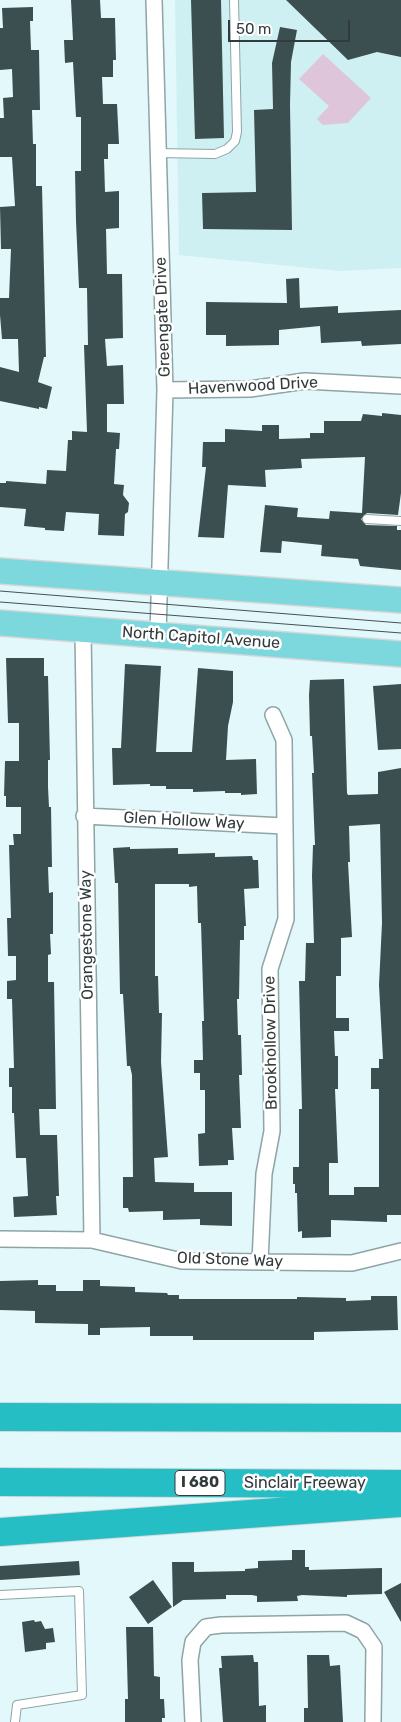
<!DOCTYPE html>
<html>
<head>
<meta charset="utf-8">
<style>
	body { margin:0 }
	#map { position:relative; width:401px; height:1722px; overflow:hidden; background:#e2f8fa; font-family:Rubik,sans-serif }
	canvas { display:block }
	.scale { position:absolute; left:228px; top:20px; width:122px; height:22px; box-sizing:border-box; border:2px solid #323b3c; border-top:0; padding-left:6px; font-size:15px; line-height:18px; white-space:nowrap; color:#323b3c; -webkit-text-stroke:4px #fff; paint-order:stroke }
</style>
</head>
<body>
<div id="map">
<canvas width="401" height="1722"></canvas>
<div class="scale">50 m</div>
</div>
<script>
const c = document.querySelector('canvas').getContext('2d');
c.lineJoin = 'round';
function fill(path, color) {
  c.fillStyle = color;
  c.fill(path, 'evenodd');
}
function shape(rows) {
  const path = new Path2D();
  for (const r of rows) {
    path.moveTo(r[0], r[1]);
    for (let i = 2; i < r.length; i += 2) path.lineTo(r[i], r[i + 1]);
  }
  return path;
}
function stroke(path, color, width, dash) {
  c.strokeStyle = color;
  c.lineWidth = width;
  c.lineCap = dash ? 'butt' : 'round';
  c.setLineDash(dash || []);
  c.stroke(path);
}
function drawText(font, color, halo, rows, align = 'center') {
  c.font = font + ' Rubik,sans-serif';
  c.lineWidth = 5;
  c.setLineDash([]);
  c.textBaseline = 'middle';
  c.strokeStyle = halo;
  c.fillStyle = color;
  for (const [text, x, y, turn = 0] of rows) {
    c.save();
    c.translate(x, y);
    c.rotate((+turn || 0) * Math.PI / 180);
    c.textAlign = isNaN(turn) ? turn : align;
    if (halo) c.strokeText(text, 0, 0);
    c.fillText(text, 0, 0);
    c.restore();
  }
}
fill(shape([
	[175,0,401,0,401,268,340,271,179,255]
]), '#cff0f2');
fill(shape([
	[323,54,371,98,348,123,323,125,317,119,329,106,299,79]
]), '#dfc5da');
fill(shape([
	[71,0,100,0,101,18,115,18,116,60,113,60,113,77,102,77,103,104,117,104,119,144,108,144,108,159,104,159,105,192,119,191,119,228,106,229,107,274,122,274,123,338,105,339,107,366,123,365,124,404,107,404,107,432,120,433,119,449,116,449,114,484,124,485,123,495,129,503,128,512,125,514,124,536,98,535,99,514,66,512,64,531,45,530,45,528,24,526,26,509,0,507,0,483,6,483,6,481,46,484,47,470,66,471,68,440,72,440,72,431,87,432,84,345,88,345,87,288,79,288,76,221,75,171,81,171,81,117,76,117,73,62,65,63,64,40,73,40],
	[191,0,221,0,224,138,195,139],
	[286,0,401,0,401,57,377,52,348,60],
	[33,7,33,21,30,21,31,50,39,50,40,110,32,110,33,144,36,144,36,186,42,186,46,357,44,357,38,382,52,387,47,409,39,407,39,409,0,401,0,367,19,372,18,339,2,339,0,315,0,298,9,298,11,249,1,249,0,207,15,206,12,157,0,157,0,118,4,118,3,98,13,97,12,69,0,70,0,28,3,28,2,8],
	[280,27,297,30,291,62,290,105,292,230,203,229,202,193,256,192,254,110,273,109,272,63],
	[299,278,300,308,338,306,338,313,401,310,401,344,362,346,361,341,321,343,320,326,279,330,279,345,226,346,226,335,206,335,206,302,287,303,286,279],
	[382,413,401,415,401,493,398,515,367,513,361,519,366,525,397,526,397,530,401,530,401,570,360,566,358,559,321,556,322,545,282,541,281,553,260,552,265,505,298,508,297,517,329,519,330,511,362,513,365,457,301,459,302,468,265,470,266,487,228,485,224,538,198,537,206,467,202,467,203,442,225,442,225,429,262,431,262,425,279,425,279,439,310,438,310,433,324,433,324,421,361,421,363,414,382,416],
	[6,658,44,658,44,676,48,676,50,760,48,760,48,787,49,807,51,807,52,867,48,867,49,893,53,892,53,934,50,934,51,954,48,955,48,982,54,982,56,1109,39,1109,40,1135,57,1135,59,1196,56,1196,57,1215,14,1217,13,1197,28,1196,26,1158,16,1158,14,1113,12,1113,12,1087,9,1087,9,1068,14,1068,12,999,7,999,7,981,16,980,16,956,8,956,7,918,11,918,9,845,14,845,13,834,21,834,21,807,6,807,6,796,4,796,5,761,19,761,19,723,8,723],
	[125,664,161,666,156,752,192,752,198,668,233,671,233,702,228,726,226,760,256,759,257,794,241,795,241,793,225,793,225,791,193,792,193,789,166,789,166,786,150,786,150,784,113,785,112,748,121,748],
	[344,679,347,793,348,795,378,794,378,772,401,768,401,1215,387,1215,387,1222,331,1220,331,1237,302,1238,302,1231,298,1232,297,1193,295,1193,295,1184,293,1184,293,1167,299,1167,299,1109,302,1109,299,981,305,981,306,943,314,943,312,876,313,845,315,845,312,773,314,773,312,736,310,736,309,695,310,680],
	[380,824,382,923,379,985,383,1059,379,1059,379,1068,371,1068,371,1089,379,1089,379,1187,354,1187,354,1195,329,1195,329,1163,338,1163,335,1089,338,1089,338,1056,335,1056,334,1031,349,1031,349,1018,336,1018,336,976,341,976,341,938,352,937,348,862,350,862,349,826],
	[401,684,401,749,378,750,373,686],
	[130,847,130,849,178,848,178,854,215,853,215,857,252,856,253,860,258,860,259,888,244,889,246,926,244,926,244,940,240,940,239,999,237,999,238,1035,241,1035,242,1075,239,1075,241,1128,232,1128,234,1160,228,1160,228,1165,199,1166,198,1134,205,1133,205,1090,200,1090,200,1073,194,1073,194,1060,203,1060,202,1021,204,1021,201,923,198,923,197,886,189,887,189,884,155,884,155,976,158,976,159,1013,162,1013,161,1062,168,1157,154,1158,155,1182,194,1183,194,1192,232,1192,232,1226,200,1225,200,1219,163,1220,163,1211,129,1212,128,1208,123,1208,123,1177,133,1177,132,1075,130,1066,127,1066,123,994,120,994,118,883,115,883,113,848],
	[38,1280,38,1285,56,1285,56,1291,83,1291,83,1280,100,1280,100,1286,135,1287,135,1292,167,1293,168,1295,179,1295,179,1299,297,1299,297,1297,346,1298,346,1301,371,1300,371,1296,397,1296,398,1330,314,1332,314,1340,193,1340,193,1336,150,1336,150,1327,100,1328,100,1335,88,1335,88,1324,35,1323,35,1311,0,1310,0,1281],
	[292,1550,305,1550,305,1567,309,1567,309,1570,382,1568,382,1594,347,1595,347,1597,302,1595,297,1596,298,1601,257,1602,257,1596,252,1595,226,1595,226,1599,183,1600,173,1607,172,1562,194,1562,194,1572,245,1571,245,1569,258,1568,258,1561,292,1560],
	[79,1561,80,1575,0,1580,0,1566],
	[153,1580,172,1607,148,1624,129,1597],
	[401,1583,401,1622,384,1592],
	[34,1620,35,1622,41,1621,45,1629,53,1628,55,1642,46,1643,46,1649,25,1652,22,1622],
	[126,1627,153,1627,154,1676,160,1677,160,1699,164,1699,165,1718,162,1718,162,1722,125,1722,125,1699,128,1699],
	[253,1655,254,1662,258,1662,259,1706,266,1705,266,1722,223,1722,219,1668,222,1668,221,1656],
	[307,1655,329,1655,330,1666,340,1665,343,1722,304,1722,304,1708,308,1708]
]), '#3c4f50');
const lane = shape([
	[157,153,215,154,227,149,235,141,237,132,234,0],
	[367,519,401,521],
	[0,1595,79,1591,82,1695,17,1705,15,1722]
]);
const street = shape([
	[154,0,165,390,158,635],
	[165,390,250,389,305,381,401,386],
	[83,630,92,1240],
	[84,816,284,826],
	[0,1239,92,1240,182,1261,352,1263,401,1251],
	[260,1262,264,1174,272,1131,270,969,286,919,284,740,273,715],
	[193,1722,190,1660,193,1642,206,1627,221,1625,346,1623,363,1631,374,1647,373,1722]
]);
const primary = shape([
	[0,571,401,600],
	[0,623,401,654]
]);
const highway = shape([
	[0,1417,401,1418],
	[0,1482,401,1484],
	[0,1532,401,1503]
]);
stroke(lane, '#8ea4a5', 10);
stroke(street, '#8ea4a5', 18);
stroke(primary, '#d6d8d8', 28);
stroke(highway, '#d6d8d8', 30);
stroke(lane, '#fff', 8);
stroke(street, '#fff', 15);
stroke(primary, '#7cd8dc', 25);
stroke(highway, '#25bec5', 28);
stroke(shape([
	[0,591,401,623],
	[0,602,401,633]
]), '#465152', 1);
for (const [x, y, w] of [
	[200,1483,50]
]) {
  const box = new Path2D();
  box.roundRect(x - w / 2, y - 12.5, w, 25, 4);
  c.fillStyle = '#fff';
  c.fill(box);
  stroke(box, '#323b3c', 1);
}
drawText('bold 15px', '#323b3c', null, [
	["I 680",200,1483]
]);
drawText('16px', '#323b3c', '#fff', [
	["Greengate Drive",163,317,-92],
	["Havenwood Drive",253,386,-3],
	["North Capitol Avenue",201,638,4],
	["Glen Hollow Way",184,821,3],
	["Orangestone Way",87,935,-91],
	["Brookhollow Drive",271,1043,-91],
	["Old Stone Way",230,1260,2],
	["Sinclair Freeway",305,1483]
]);
</script>
</body>
</html>
